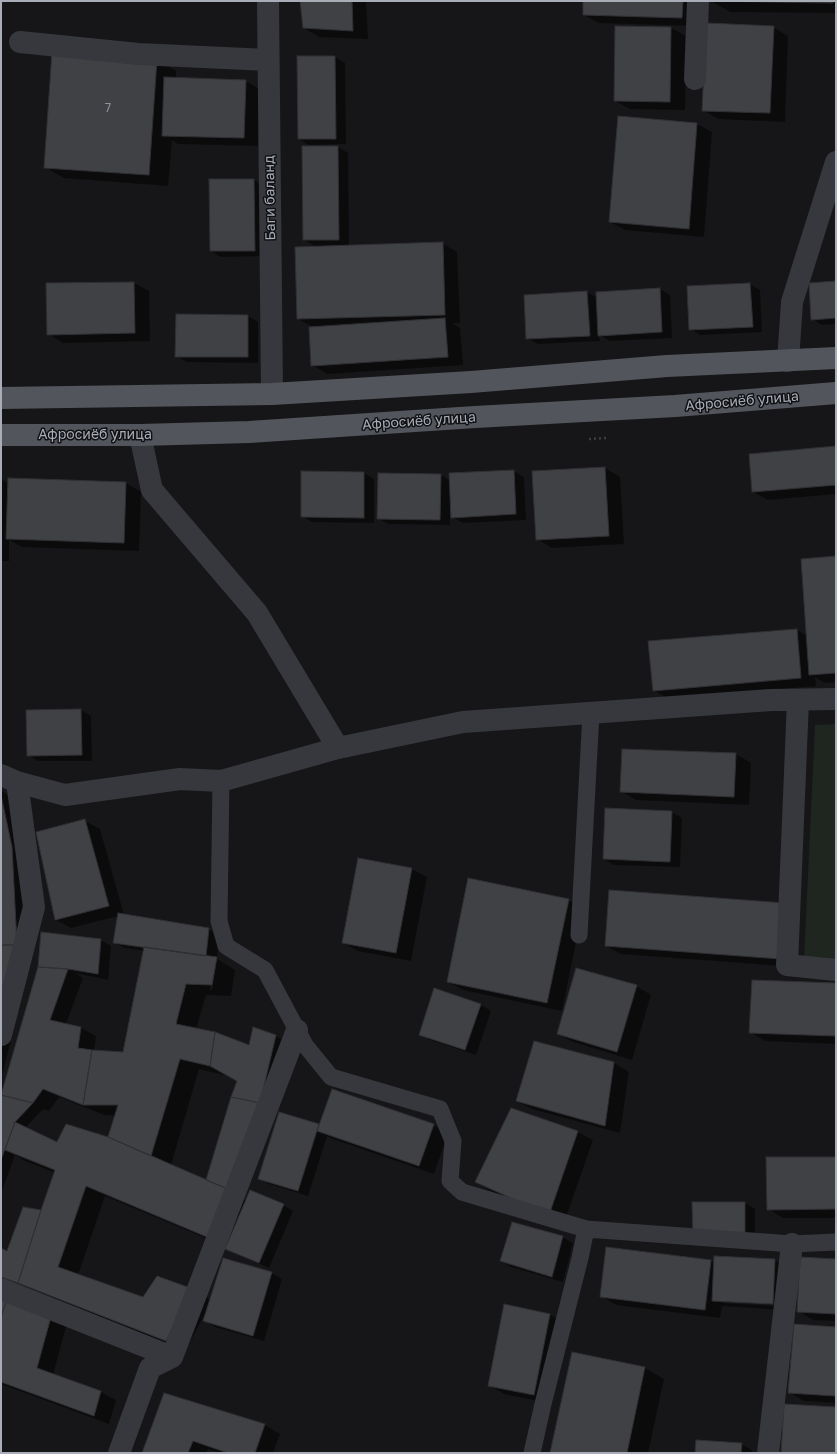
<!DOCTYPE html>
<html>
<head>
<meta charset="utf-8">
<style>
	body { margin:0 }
	#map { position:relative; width:837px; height:1454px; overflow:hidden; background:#161618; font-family:"Golos Text",sans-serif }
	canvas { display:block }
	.frame { position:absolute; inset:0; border:2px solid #a8adb8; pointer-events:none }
</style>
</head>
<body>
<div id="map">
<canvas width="837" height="1454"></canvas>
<div class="frame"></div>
</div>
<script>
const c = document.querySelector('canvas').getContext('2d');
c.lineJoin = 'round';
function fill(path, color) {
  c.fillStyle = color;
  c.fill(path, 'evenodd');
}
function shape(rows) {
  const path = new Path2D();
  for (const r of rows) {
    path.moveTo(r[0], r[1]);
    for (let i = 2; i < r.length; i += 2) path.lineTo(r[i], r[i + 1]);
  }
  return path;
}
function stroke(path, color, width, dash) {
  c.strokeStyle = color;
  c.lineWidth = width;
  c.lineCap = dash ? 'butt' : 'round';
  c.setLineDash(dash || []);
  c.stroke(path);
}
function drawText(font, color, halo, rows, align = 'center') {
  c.font = font + ' "Golos Text",sans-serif';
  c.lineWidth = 3;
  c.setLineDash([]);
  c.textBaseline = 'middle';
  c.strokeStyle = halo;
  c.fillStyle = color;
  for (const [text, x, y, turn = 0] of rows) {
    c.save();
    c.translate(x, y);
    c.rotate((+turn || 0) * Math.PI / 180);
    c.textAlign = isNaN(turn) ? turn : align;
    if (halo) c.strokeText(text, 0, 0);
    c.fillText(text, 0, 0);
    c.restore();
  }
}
fill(shape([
	[836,724,836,962,804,960,815,725]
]), '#1e261f');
fill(shape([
	[301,1,366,1,368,39,319,37,304,28],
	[584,1,698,1,697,26,599,23,584,15],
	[711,1,836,1,836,13,730,12],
	[616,27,671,28,686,36,685,110,630,109,615,101],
	[773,27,788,36,785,122,718,119,703,110],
	[335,57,345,63,346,144,309,145,299,139],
	[157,60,176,71,176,79,246,81,261,90,258,146,178,144,172,140,168,186,64,178,45,167],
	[697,124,712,132,704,237,625,230,610,222],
	[303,147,338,147,348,153,349,246,442,243,457,252,460,323,452,323,460,328,463,365,327,374,312,365,313,327,298,319,317,247,304,240],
	[210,180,254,180,264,186,265,256,221,257,211,251],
	[836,282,836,324,822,325,812,319],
	[134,283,149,291,150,341,63,343,48,334],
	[750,284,760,290,762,332,700,335,690,329],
	[660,289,670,295,672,338,610,341,599,335,600,341,538,344,527,338,525,295,587,292,597,298],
	[177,315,248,316,258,322,258,363,187,362,176,356],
	[836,447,836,494,768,500,753,492],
	[605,468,620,477,624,544,552,548,537,539],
	[513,471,524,477,526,520,463,523,452,517,452,512,450,512,450,525,388,524,378,518,441,475,451,481],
	[302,472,364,473,374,479,374,523,312,522,302,516],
	[1,479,9,484,9,479,126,483,141,492,139,551,22,547,9,540,9,561,1,561],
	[836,557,836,682,825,683,815,677,816,686,669,699,654,690,797,630,807,636],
	[81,710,91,716,92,761,38,761,28,755,27,711],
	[736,754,751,763,749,805,636,800,621,791],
	[1,791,15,799,32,954,1,1080],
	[606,809,672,812,682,818,680,867,614,865,604,859],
	[85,821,100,829,124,915,208,929,219,935,217,959,235,970,231,996,206,995,196,1029,250,1047,254,1029,276,1036,286,1042,240,1197,247,1201,283,1205,293,1211,269,1268,236,1254,226,1248,227,1247,105,1196,78,1275,143,1298,193,1290,211,1300,224,1259,272,1273,282,1279,264,1341,215,1327,205,1321,206,1312,185,1351,1,1281,1,1250,7,1252,42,1211,56,1173,25,1161,15,1155,1,1194,1,1097,40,966,42,933,101,940,111,946,108,980,75,973,83,978,66,1024,81,1028,96,1036,94,1051,123,1053,145,951,125,948,114,943,118,916,71,928,56,920,37,833],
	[214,965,216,965,212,990,210,990],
	[199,1069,229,1076,238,1081,207,1181,171,1165],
	[59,1097,104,1115,116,1116,109,1138,57,1144,25,1128,43,1109,49,1111],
	[412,869,427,877,411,961,358,951,343,943],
	[568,900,583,908,562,1011,463,990,448,982],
	[785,904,796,967,621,954,606,946],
	[836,984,836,1044,765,1041,750,1032],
	[636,986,651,995,632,1060,573,1042,558,1034],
	[481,1005,491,1011,476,1055,430,1040,420,1034],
	[614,1063,629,1072,620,1133,532,1109,517,1101],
	[512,1109,578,1132,593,1140,564,1223,491,1191,476,1182],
	[280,1113,320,1125,433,1125,448,1134,434,1174,333,1139,327,1136,308,1196,269,1184,259,1178],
	[836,1158,836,1218,783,1218,768,1209],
	[694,1203,745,1203,755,1209,755,1240],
	[562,1237,573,1243,563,1282,511,1267,501,1261],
	[775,1260,785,1266,783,1310,722,1306,720,1318,616,1305,601,1296,711,1261,714,1263],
	[722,1301,778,1304,778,1306,722,1303],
	[836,1260,836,1321,813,1320,798,1311],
	[1,1299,67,1323,53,1375,101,1392,116,1400,109,1424,1,1384],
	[550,1315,565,1323,549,1403,504,1394,489,1385],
	[836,1328,836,1403,804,1401,789,1392],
	[645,1368,664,1379,648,1453,551,1453],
	[165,1394,265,1425,280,1434,273,1453,220,1453,208,1449,206,1453,143,1453],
	[741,1444,752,1450,752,1453,696,1453]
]), '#0007');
const building = shape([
	[300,1,352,1,353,31,303,28,300,1],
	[583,1,683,1,682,18,583,15,583,1],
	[710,1,833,1,833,3,710,1],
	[706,23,774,26,770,113,702,111,706,23],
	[615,26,671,27,670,102,614,101,615,26],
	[52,52,157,59,149,175,44,168,52,52],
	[297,56,335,56,336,139,298,139,297,56],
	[164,77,246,80,244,138,162,136,164,77],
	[618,116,697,123,689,229,609,222,618,116],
	[302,146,338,146,339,240,303,240,302,146],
	[209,179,254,179,255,251,210,251,209,179],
	[443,242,445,315,297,319,295,247,443,242],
	[836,281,836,318,811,320,809,283,836,281],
	[134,282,135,333,47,335,46,283,134,282],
	[750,283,753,327,689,330,687,286,750,283],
	[660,288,662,332,598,336,596,292,660,288],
	[587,291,590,336,526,339,524,295,587,291],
	[176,314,248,315,248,357,175,357,176,314],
	[445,318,448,357,311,366,309,327,445,318],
	[836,446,836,485,752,492,749,454,836,446],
	[605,467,609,536,536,540,532,471,605,467],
	[514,470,516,514,451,518,449,473,514,470],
	[301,471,364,472,364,518,301,517,301,471],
	[378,473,441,474,440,520,377,519,378,473],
	[8,478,126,482,124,543,6,539,8,478],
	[836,556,836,673,809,675,801,559,836,556],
	[797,629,801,678,653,691,648,641,797,629],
	[81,709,82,755,27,756,26,710,81,709],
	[622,749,736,753,734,797,620,792,622,749],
	[1,795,12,847,17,945,1,945,1,795],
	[605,808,672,811,670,862,603,859,605,808],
	[85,819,109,906,55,920,36,832,85,819],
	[358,858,412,868,396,953,342,943,358,858],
	[468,878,569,899,547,1003,447,982,468,878],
	[609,890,785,903,781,959,605,946,609,890],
	[118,913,209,928,206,956,113,943,118,913],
	[41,932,101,939,98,974,68,969,38,967,41,932],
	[1,945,17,945,1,1011,1,945],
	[144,947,217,957,212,985,186,984,176,1024,215,1032,210,1066,180,1059,151,1156,108,1137,118,1105,83,1105,92,1050,123,1052,144,947],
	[38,967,68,969,50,1020,81,1027,78,1048,92,1050,83,1105,43,1089,33,1103,1,1095,38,967],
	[576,968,637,985,617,1052,557,1034,576,968],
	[752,980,836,983,836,1036,749,1033,752,980],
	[434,988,481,1004,465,1050,419,1035,434,988],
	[253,1027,276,1035,260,1103,231,1097,237,1081,210,1066,215,1032,249,1045,253,1027],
	[534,1041,614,1062,605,1126,516,1101,534,1041],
	[332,1089,434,1124,419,1166,317,1131,332,1089],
	[1,1095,33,1103,15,1122,1,1160,1,1095],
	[231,1097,260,1103,230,1190,206,1180,231,1097],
	[511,1108,578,1131,549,1215,475,1182,511,1108],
	[279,1112,319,1124,298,1191,258,1179,279,1112],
	[15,1122,57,1142,66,1124,108,1137,230,1190,207,1237,86,1186,58,1267,143,1297,157,1276,193,1289,166,1341,18,1283,41,1210,55,1170,5,1150,15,1122],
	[766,1157,836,1157,836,1209,767,1210,766,1157],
	[250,1190,284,1204,259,1263,225,1249,250,1190],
	[692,1202,745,1202,745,1235,693,1235,692,1202],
	[23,1207,41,1210,18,1283,1,1277,1,1248,7,1251,23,1207],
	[512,1222,563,1236,552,1277,500,1261,512,1222],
	[606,1247,711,1260,705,1310,600,1297,606,1247],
	[714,1256,775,1259,773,1304,712,1301,714,1256],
	[800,1257,836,1259,836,1314,797,1312,800,1257],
	[223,1258,272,1272,253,1336,203,1321,223,1258],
	[1,1298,7,1300,1,1317,1,1298],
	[7,1300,52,1313,37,1368,101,1391,94,1416,1,1382,1,1317,7,1300],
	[504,1304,550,1314,534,1395,488,1386,504,1304],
	[794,1324,836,1327,836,1396,788,1393,794,1324],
	[572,1352,645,1367,627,1453,550,1453,572,1352],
	[164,1393,265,1424,255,1453,228,1453,193,1441,188,1453,142,1453,164,1393],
	[784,1404,836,1407,836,1453,781,1453,784,1404],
	[696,1440,742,1443,741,1453,695,1453,696,1440]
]);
fill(building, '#404145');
stroke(building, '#303034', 1);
stroke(shape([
	[589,439,606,438]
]), '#3d3f44', 2.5, [2, 3]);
stroke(shape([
	[221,781,219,921,226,946,265,970,305,1045,331,1077,440,1109,453,1141,450,1181,462,1192,586,1229,580,1258,543,1404,532,1453],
	[579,935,591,713],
	[586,1229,792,1244,836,1242]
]), '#37383d', 17);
stroke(shape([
	[268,1,272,394],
	[20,42,138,54,268,60],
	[695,79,698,1],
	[788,361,792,302,836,162],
	[140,435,152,490,257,613,338,748],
	[798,700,787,965,836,970],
	[1,775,17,782,65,795,180,779,221,781,338,748,463,722,771,700,836,699],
	[1,1035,34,907,17,782],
	[1,1289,172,1357],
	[119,1453,150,1368,172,1357,297,1030],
	[768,1453,792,1244]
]), '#37383d', 22);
stroke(shape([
	[1,398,272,394,471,382,667,366,836,358],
	[1,435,140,435,249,432,475,417,675,406,836,393]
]), '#53555c', 22);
drawText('12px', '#8e929b', null, [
	["7",108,108]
]);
drawText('14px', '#a8adb8', '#111113', [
	["Баги баланд",270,198,-91],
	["Афросиёб улица",742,401,-5],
	["Афросиёб улица",419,421,-4],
	["Афросиёб улица",95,435]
]);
</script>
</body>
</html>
